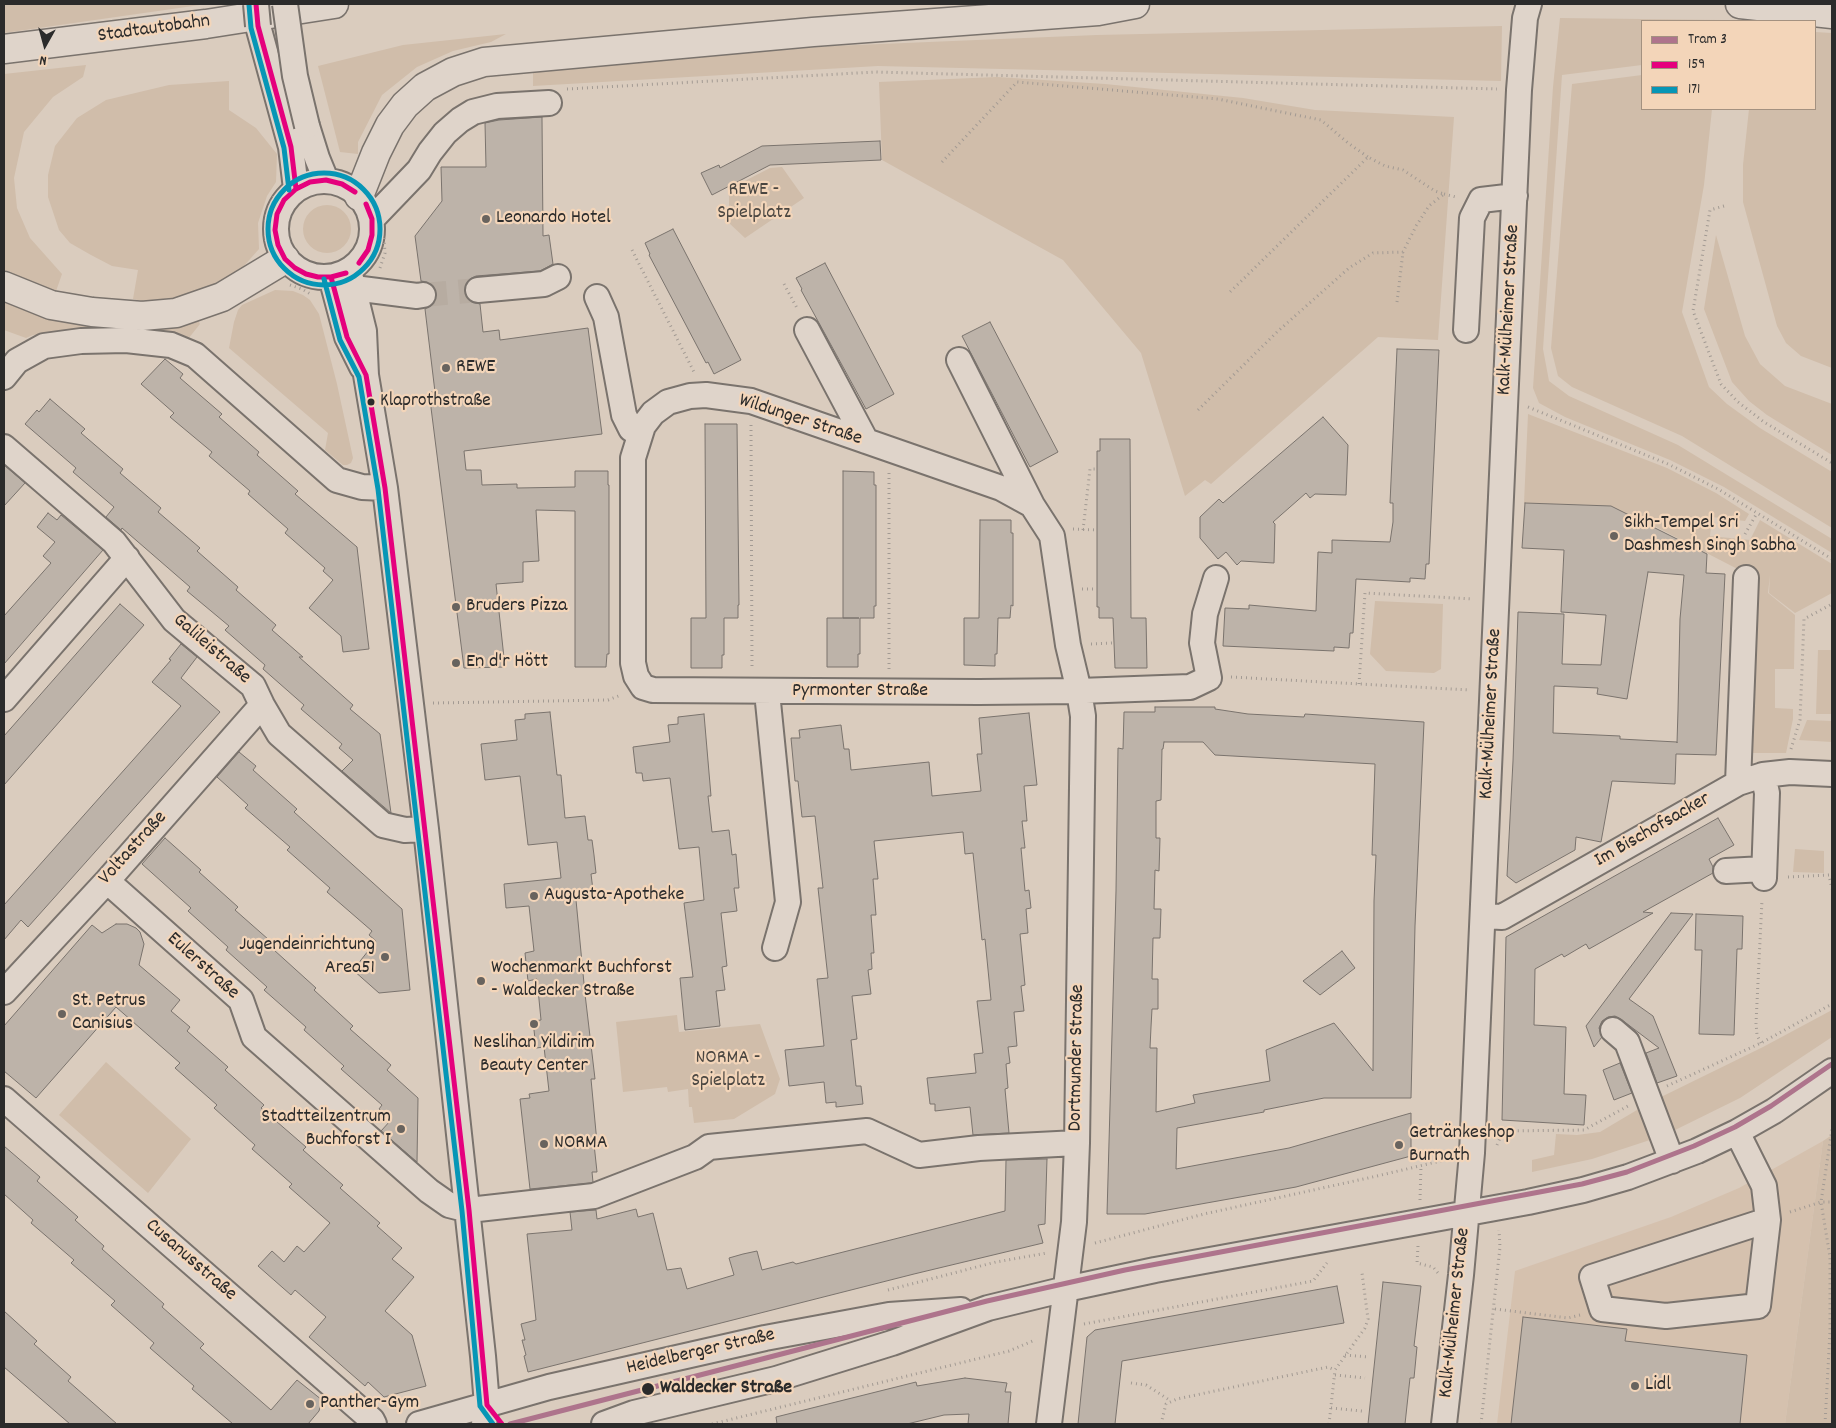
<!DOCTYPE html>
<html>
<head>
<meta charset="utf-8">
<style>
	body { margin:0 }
	#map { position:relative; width:1836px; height:1428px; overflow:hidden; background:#daccbe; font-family:Dekko,sans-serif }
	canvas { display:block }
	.frame { position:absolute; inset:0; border:5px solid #2b2b2b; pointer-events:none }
	.legend { position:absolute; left:1641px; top:20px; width:175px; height:90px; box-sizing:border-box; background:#f3d5b9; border:1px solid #a39180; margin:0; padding:6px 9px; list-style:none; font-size:15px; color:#2b2b2b }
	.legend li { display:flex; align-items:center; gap:10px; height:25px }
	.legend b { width:25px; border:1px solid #a39180 }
	.north { position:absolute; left:20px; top:20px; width:50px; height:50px; -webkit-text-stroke:4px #f3d5b9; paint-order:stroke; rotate:187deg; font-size:14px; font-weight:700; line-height:20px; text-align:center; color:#2b2b2b }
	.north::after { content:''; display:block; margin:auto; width:18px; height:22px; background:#2b2b2b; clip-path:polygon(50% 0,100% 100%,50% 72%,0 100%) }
</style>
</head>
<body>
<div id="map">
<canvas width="1836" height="1428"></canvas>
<div class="frame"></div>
<ul class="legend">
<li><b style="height:6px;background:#ae748c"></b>Tram 3</li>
<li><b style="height:6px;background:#e5007d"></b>159</li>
<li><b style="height:6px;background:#0696b6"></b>171</li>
</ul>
<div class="north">N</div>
</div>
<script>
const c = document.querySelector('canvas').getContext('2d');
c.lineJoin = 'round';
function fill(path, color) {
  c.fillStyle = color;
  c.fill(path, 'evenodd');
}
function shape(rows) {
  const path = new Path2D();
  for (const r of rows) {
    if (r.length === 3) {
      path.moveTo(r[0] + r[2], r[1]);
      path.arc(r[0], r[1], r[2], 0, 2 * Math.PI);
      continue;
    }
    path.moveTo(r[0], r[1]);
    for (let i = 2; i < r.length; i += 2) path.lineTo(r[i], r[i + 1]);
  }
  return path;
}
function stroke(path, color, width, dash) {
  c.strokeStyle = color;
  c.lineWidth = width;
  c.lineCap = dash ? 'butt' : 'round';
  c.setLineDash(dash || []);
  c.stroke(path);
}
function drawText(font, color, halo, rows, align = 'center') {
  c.font = font + ' Dekko,sans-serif';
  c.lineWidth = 4.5;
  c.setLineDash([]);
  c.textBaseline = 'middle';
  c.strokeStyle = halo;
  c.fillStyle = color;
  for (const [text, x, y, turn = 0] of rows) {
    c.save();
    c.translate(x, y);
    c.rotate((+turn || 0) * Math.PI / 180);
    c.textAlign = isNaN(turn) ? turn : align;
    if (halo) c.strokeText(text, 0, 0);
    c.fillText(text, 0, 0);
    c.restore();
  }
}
fill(shape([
	[1823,1141,1785,1424,1497,1424,1515,1271,1671,1217,1739,1188]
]), '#d5c1ae');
fill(shape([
	[4,4,207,4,4,33],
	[1560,18,1722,20,1642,21,1642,65,1562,75,1543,349,1549,381,1569,396,1678,445,1832,539,1832,553,1724,487,1670,460,1565,417,1539,403,1533,388,1553,87],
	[1502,26,1501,81,878,66,533,86,533,69,833,46,1097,35],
	[1815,32,1832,33,1832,368,1801,356,1786,343,1777,326,1743,202,1743,165,1749,109,1815,109],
	[506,34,491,42,453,51,417,67,382,95,358,142,358,154,340,152,318,66,403,45],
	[86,65,83,77,53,97,24,132,14,178,17,208,30,238,62,274,55,294,4,275,4,74],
	[1642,75,1642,109,1712,109,1704,185,1682,312,1709,387,1727,404,1760,428,1832,472,1832,528,1682,436,1572,387,1558,376,1551,348,1572,84],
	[997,77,1105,84,1243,98,1315,110,1454,117,1438,340,1378,337,1211,484,1205,480,1185,496,1141,353,1063,260,882,160,879,82],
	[229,81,229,110,256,128,277,154,276,182,267,196,258,223,259,249,235,276,193,298,156,304,133,299,138,270,112,266,91,255,70,243,59,230,48,197,48,175,55,146,77,118,106,100,169,85],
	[782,167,804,198,745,238,729,223,729,189,770,168],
	[327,229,24],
	[1716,235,1745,336,1760,364,1785,386,1832,404,1832,455,1767,415,1749,401,1732,382,1704,309],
	[275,290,293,291,303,295,310,300,319,314,337,384,353,458,351,463,347,465,343,465,325,450,328,433,229,348,234,322,238,310,242,305],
	[4,301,42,315,93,327,152,329,195,314,200,324,188,339,176,335,56,333,33,335,26,338,4,330],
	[1528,414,1667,468,1716,493,1749,514,1745,521,1712,517,1710,536,1750,540,1760,520,1832,564,1832,593,1795,613,1769,593,1770,575,1768,593,1795,615,1794,669,1775,669,1775,708,1793,709,1793,719,1786,753,1747,753,1755,578,1656,527,1611,507,1524,503],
	[1375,601,1443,604,1441,669,1434,673,1386,671,1370,654],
	[1818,650,1832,650,1832,714,1816,714],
	[1807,720,1832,721,1832,742,1799,740],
	[1795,849,1824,851,1824,873,1793,872],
	[1832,1010,1832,1037,1740,1098,1671,1132,1661,1097,1763,1047],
	[677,1015,679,1032,760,1024,780,1079,775,1094,734,1119,694,1123,692,1107,689,1107,688,1089,668,1092,667,1087,623,1092,616,1022],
	[106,1062,191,1139,148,1193,59,1115],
	[1642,1107,1653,1139,1592,1159,1532,1172,1532,1160,1554,1155,1556,1134,1577,1135,1600,1132],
	[1832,1135,1832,1424,1785,1424,1823,1141]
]), '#d0bdaa');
const building = shape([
	[542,117,543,236,549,235,553,264,540,271,476,276,470,279,466,284,464,292,467,298,472,302,480,304,483,332,499,330,500,340,588,328,602,434,464,451,466,470,481,470,482,485,517,484,517,488,575,487,575,471,608,471,608,485,609,485,609,654,607,654,606,667,575,667,575,511,536,510,539,561,523,562,523,582,496,584,505,667,464,668,429,392,435,392,425,309,432,305,436,299,437,293,433,286,427,282,421,281,415,236,442,201,441,167,486,167,485,123,499,120,542,117],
	[880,141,881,160,770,165,712,195,701,173,719,165,720,168,762,146,880,141],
	[673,229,741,360,714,374,708,362,706,363,649,255,650,254,645,243,673,229],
	[825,263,894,394,866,409,801,290,802,289,796,278,825,263],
	[990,322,1058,452,1030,467,962,336,990,322],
	[1397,349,1439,350,1429,564,1426,564,1425,579,1410,578,1410,582,1356,579,1353,633,1350,633,1349,648,1334,647,1334,651,1223,646,1225,608,1249,609,1249,605,1316,611,1318,552,1332,553,1332,540,1390,542,1393,522,1393,503,1390,503,1397,349],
	[165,359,183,374,180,378,222,414,219,417,259,452,257,455,298,491,295,494,357,547,369,649,343,652,341,636,309,608,333,580,323,571,325,568,285,533,288,529,248,494,250,491,209,456,212,452,170,417,174,413,141,384,165,359],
	[50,399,85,429,81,433,123,469,120,473,161,508,158,512,200,548,197,551,238,587,236,590,276,625,272,630,303,657,299,657,353,705,350,709,380,734,391,813,342,771,353,760,339,748,342,744,301,709,304,705,263,669,265,665,225,630,229,626,187,591,190,587,122,528,121,530,106,517,114,507,73,472,76,468,25,424,37,410,39,412,50,399],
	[1323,417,1348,445,1346,495,1315,494,1310,498,1306,493,1273,522,1275,524,1274,563,1241,561,1237,565,1226,552,1218,559,1200,538,1200,517,1219,499,1223,503,1323,417],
	[705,424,737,424,739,605,738,605,738,618,724,618,724,655,722,655,722,668,691,668,691,618,706,618,705,424],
	[1100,439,1130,439,1131,618,1146,618,1147,668,1115,668,1113,618,1099,618,1099,607,1097,607,1097,451,1100,451,1100,439],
	[4,465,25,483,4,506,4,465],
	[843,471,874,472,874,485,876,485,876,606,874,606,874,618,860,618,860,654,858,654,858,667,827,667,827,618,859,618,843,618,843,471],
	[1525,503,1611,506,1707,554,1706,573,1725,574,1716,755,1676,754,1675,784,1612,781,1601,842,1576,837,1575,850,1516,883,1507,876,1513,761,1518,612,1564,614,1562,664,1601,665,1606,615,1561,612,1564,550,1522,548,1525,503],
	[1648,572,1684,575,1680,619,1678,710,1677,743,1677,742,1620,739,1620,736,1553,733,1554,686,1598,688,1597,694,1627,699,1648,572],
	[48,513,57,520,61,515,103,550,4,664,4,616,51,563,43,556,55,542,37,527,48,513],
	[980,520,1011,520,1011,533,1013,533,1013,606,1011,605,1010,618,998,618,997,654,995,654,995,666,964,665,964,618,979,618,980,520],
	[120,604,144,625,4,785,4,736,120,604],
	[181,644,197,657,181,678,220,712,28,927,21,920,4,940,4,905,181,706,152,682,171,660,169,659,181,644],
	[1155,707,1215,707,1215,709,1248,714,1304,717,1305,714,1424,722,1415,926,1411,1098,1324,1098,1264,1110,1264,1112,1177,1128,1176,1169,1289,1148,1411,1113,1411,1156,1296,1187,1145,1214,1107,1214,1116,891,1118,748,1123,749,1124,712,1155,712,1155,707],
	[1164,742,1203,742,1215,755,1375,764,1372,855,1376,855,1374,901,1373,1071,1334,1023,1266,1050,1270,1081,1193,1095,1195,1103,1156,1112,1157,1048,1150,1048,1151,1027,1152,1009,1158,1009,1158,979,1152,979,1153,938,1160,938,1161,909,1154,909,1155,870,1159,871,1160,838,1156,838,1156,801,1161,800,1162,749,1163,749,1164,742],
	[550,712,557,775,561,775,565,818,585,816,588,840,592,840,594,855,596,873,591,874,594,898,576,900,585,994,595,1079,591,1079,597,1143,594,1144,597,1172,592,1172,593,1182,591,1183,530,1189,520,1099,530,1098,529,1094,549,1091,544,1047,536,1048,533,1021,541,1020,537,979,528,981,525,953,534,951,529,906,506,908,504,884,561,878,557,842,528,845,520,776,485,780,481,744,517,740,515,720,525,719,525,714,550,712],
	[1029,713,1037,785,1024,786,1027,821,1022,821,1025,848,1021,848,1025,891,1029,890,1031,908,1026,909,1028,933,1020,934,1025,985,1021,986,1024,1011,1014,1012,1017,1046,1008,1047,1010,1063,1006,1064,1008,1088,1005,1089,1009,1133,973,1135,970,1107,935,1111,935,1104,930,1104,927,1078,976,1073,974,1054,983,1053,977,1001,991,1000,985,939,982,940,973,853,965,854,963,832,874,841,878,879,873,879,876,915,871,915,874,953,871,953,872,969,868,970,871,994,852,996,857,1039,851,1040,856,1086,861,1086,863,1104,836,1107,836,1102,826,1103,824,1082,789,1086,785,1050,824,1046,817,979,828,978,818,888,823,888,815,816,802,817,798,781,795,781,791,738,800,738,799,730,841,725,844,749,849,749,851,770,929,762,932,796,981,791,977,754,982,754,979,718,1029,713],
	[704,714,711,796,708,796,712,832,729,830,732,855,736,854,739,888,734,888,737,911,721,913,727,966,722,967,725,990,716,991,720,1026,685,1030,680,978,693,977,684,903,704,900,699,847,679,849,670,778,643,781,642,773,636,773,633,747,670,742,668,725,678,724,678,717,704,714],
	[239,752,256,766,253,770,297,809,294,812,402,909,410,990,379,993,353,970,376,941,369,935,372,931,327,892,330,888,287,850,290,847,245,808,248,805,217,777,239,752],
	[1718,818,1734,845,1709,859,1713,867,1713,873,1643,912,1653,913,1589,949,1586,944,1564,957,1562,954,1535,969,1534,1025,1566,1027,1564,1094,1586,1095,1584,1125,1502,1120,1506,937,1718,818],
	[165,838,201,870,199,872,238,907,235,910,277,947,274,950,316,988,314,990,353,1026,350,1029,391,1065,387,1070,418,1098,417,1162,381,1131,391,1120,379,1109,382,1105,341,1069,344,1066,304,1030,306,1027,264,990,267,987,226,950,228,947,188,911,191,908,142,864,165,838],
	[1671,913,1693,914,1629,999,1653,1016,1677,1076,1657,1083,1646,1053,1659,1048,1622,1020,1615,1016,1608,1017,1602,1021,1599,1028,1602,1037,1594,1047,1586,1026,1671,913],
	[1696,914,1743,916,1742,949,1737,949,1734,1035,1699,1034,1702,950,1695,950,1696,914],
	[116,924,127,924,136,928,140,932,144,944,139,965,180,1000,171,1011,190,1027,187,1031,228,1067,225,1070,264,1105,261,1108,306,1147,303,1150,343,1185,340,1188,380,1223,377,1226,402,1248,392,1259,414,1277,385,1311,412,1335,426,1386,384,1397,368,1382,365,1386,309,1337,326,1317,295,1290,291,1295,258,1266,272,1251,284,1262,297,1246,304,1252,330,1223,289,1187,292,1184,252,1149,255,1145,214,1108,217,1105,175,1068,180,1063,116,1007,36,1098,4,1071,4,1026,92,925,102,933,116,924],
	[1342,951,1355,968,1320,995,1303,981,1342,951],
	[1620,1063,1632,1093,1614,1100,1603,1070,1620,1063],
	[4,1146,40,1177,37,1181,78,1217,75,1220,104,1246,102,1249,164,1304,162,1307,204,1344,200,1348,271,1410,297,1380,322,1400,319,1411,308,1424,233,1424,192,1389,194,1386,150,1348,154,1343,111,1305,115,1301,71,1263,74,1260,31,1223,33,1220,4,1194,4,1146],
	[1047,1159,1045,1224,1038,1225,1043,1243,914,1274,528,1372,524,1356,526,1355,522,1340,525,1340,521,1324,536,1320,527,1234,572,1230,570,1212,596,1210,597,1219,636,1209,638,1217,653,1213,667,1270,681,1268,687,1289,734,1275,729,1258,743,1254,757,1251,762,1270,793,1262,796,1264,1005,1211,1006,1160,1047,1159],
	[1383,1282,1421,1286,1414,1346,1417,1347,1414,1378,1410,1378,1405,1424,1368,1424,1383,1282],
	[1337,1286,1344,1323,1122,1361,1115,1424,1078,1424,1087,1337,1095,1330,1337,1286],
	[4,1311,37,1341,34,1344,71,1377,68,1381,117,1424,70,1424,4,1367,4,1311],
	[1523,1317,1627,1329,1625,1341,1747,1355,1740,1424,1511,1424,1523,1317],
	[965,1378,1007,1383,1005,1392,1011,1392,1008,1424,968,1424,969,1414,944,1415,907,1424,777,1424,776,1417,916,1382,917,1386,965,1378]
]);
fill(building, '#bdb3a9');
stroke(building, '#7a736d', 1);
stroke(shape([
	[423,295,478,290]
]), '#b7aca1', 24, [24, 12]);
const minor = shape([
	[258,26,291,147,296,189],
	[307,126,317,158,326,180],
	[324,229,48],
	[372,219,419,170,430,152,445,133,460,120,473,112,497,106,549,103],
	[349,270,364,331,366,375,385,488,426,829,483,1356,487,1405,484,1424],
	[331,277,347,337,362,367],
	[354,288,417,296,423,295],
	[478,290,544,284,558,277],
	[597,297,606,317,624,415,631,429,641,432],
	[807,330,866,441],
	[1466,330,1472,218,1481,200,1515,196],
	[959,360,1032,505],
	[4,377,17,361,44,346,81,341,126,340,171,345,195,355,337,480,362,487,385,488],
	[4,447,114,542,174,620,253,686,262,705,279,734,383,825,405,830,426,829],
	[767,692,788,902,775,948],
	[4,699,127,558],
	[1763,775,1767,793,1764,878],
	[1738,783,1746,578],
	[1726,871,1764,869],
	[107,881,241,1000,254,1037,429,1191,449,1205,469,1210,594,1196,695,1157,709,1147,867,1131,919,1155,979,1148,1077,1143],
	[1483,916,1502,917,1738,783,1763,775,1790,772,1832,774],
	[4,992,107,881,262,705],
	[1613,1030,1627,1042,1672,1161],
	[4,1099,372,1420,374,1424],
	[1737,1132,1764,1186,1768,1220,1758,1306,1666,1316,1602,1309,1592,1277,1768,1220],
	[419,1424,549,1387,765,1338,889,1315,961,1310],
	[604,1424,634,1413,776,1379,892,1343,988,1308,1066,1289,1155,1270,1528,1202,1583,1190,1628,1177,1697,1151,1737,1132,1774,1111,1832,1071],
	[1049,1424,1074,1222,1077,1143,1083,716,1079,691,1068,645,1052,536,1032,505,1001,488,751,401,706,395,690,396,668,402,653,413,643,426,633,458,633,663,636,676,643,687,653,690,979,692,1079,691,1190,687,1209,678,1202,643,1205,614,1216,578],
	[1444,1424,1461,1275,1472,1153,1519,90,1525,18,1529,4]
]);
const highway = shape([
	[1740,4,1832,14],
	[4,49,206,24,334,4],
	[359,196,376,153,390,125,405,105,425,87,453,72,484,62,813,32,1098,11,1135,4],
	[4,286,51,305,92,312,142,316,176,313,222,297,285,259]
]);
stroke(minor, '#7a736d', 28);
stroke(highway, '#7a736d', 31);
stroke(shape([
	[567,89,876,72,1497,89],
	[942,162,1017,82,1218,99,1321,120,1348,143,1368,157],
	[1444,194,1456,197],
	[1724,206,1710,210,1693,311,1721,384,1738,402,1764,422,1832,463],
	[266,241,266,217,274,196],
	[632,250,694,372],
	[380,268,385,253,384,238],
	[784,284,798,310],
	[290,285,302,289,312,295],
	[1397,302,1403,252],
	[1528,407,1668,464,1718,489,1832,559],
	[1198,410,1277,332,1349,268,1373,253,1403,252,1416,226,1429,206,1444,194,1435,191,1403,170,1385,166,1368,157,1230,292],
	[751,425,752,669],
	[889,473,889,669],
	[1073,529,1097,530],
	[1083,530,1090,469,1097,469],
	[1745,534,1757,513],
	[1082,589,1097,589],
	[1091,644,1113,643],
	[1231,677,1470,690],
	[1359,684,1365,593,1473,599],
	[433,703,608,700,621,695],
	[1791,749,1800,720,1804,619,1832,604],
	[1788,877,1829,875,1832,889],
	[1761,1043,1757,1035,1756,1023,1762,900],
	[1667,1086,1761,1043,1832,1004],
	[1497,1145,1503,1131,1584,1130,1628,1106],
	[1420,1200,1421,1165],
	[1790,1212,1821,1202,1832,1202],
	[1095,1243,1204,1214,1377,1176,1449,1159],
	[1418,1246,1417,1263,1433,1267,1438,1273],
	[888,1290,996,1262,1047,1253],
	[1495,1309,1568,1318,1580,1315],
	[1084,1324,1313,1281,1327,1263],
	[1345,1355,1369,1357],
	[1335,1375,1365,1378],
	[1131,1383,1146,1385,1171,1401],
	[1331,1408,1362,1411],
	[712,1424,1009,1351,1035,1340],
	[1161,1424,1166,1404,1177,1399,1328,1367,1335,1370],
	[1329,1424,1335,1370,1365,1328,1368,1319,1362,1273],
	[1481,1424,1500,1247,1499,1230],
	[1825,1424,1830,1331,1830,1257,1821,1202,1832,1129]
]), '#a29a93', 3, [1, 4]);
stroke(minor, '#dfd4ca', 24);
stroke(highway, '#dfd4ca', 28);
const minorBridge = shape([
	[256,4,258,26],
	[285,4,295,76,307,126]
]);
stroke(minorBridge, '#7a736d', 28, []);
stroke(minorBridge, '#dfd4ca', 24);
stroke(shape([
	[256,4,258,26,291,147,296,189],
	[359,263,368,250,372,235,372,219,366,204],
	[346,273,331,277,318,277,306,274,295,268,285,259,278,245,275,230,277,214,284,200,296,189,310,182,326,180,342,184,355,192],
	[331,277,347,337,366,375,385,488,469,1210,487,1405,502,1424]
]), '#e5007d', 5);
stroke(shape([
	[249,5,251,28,284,148,289,190],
	[324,229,56],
	[324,279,340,340,359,377,378,489,462,1211,480,1406,493,1424]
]), '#0696b6', 5);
stroke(shape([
	[510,1424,987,1301,1125,1270,1582,1184,1627,1172,1694,1146,1735,1127,1771,1106,1832,1064]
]), '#ae748c', 5);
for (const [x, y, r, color] of [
	[486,219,5,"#68635e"],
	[446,368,5,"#68635e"],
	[371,402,4.5,"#2b2b2b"],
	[1614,536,5,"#68635e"],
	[456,607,5,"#68635e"],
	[456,663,5,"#68635e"],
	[534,896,5,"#68635e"],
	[385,957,5,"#68635e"],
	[481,981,5,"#68635e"],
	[62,1014,5,"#68635e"],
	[534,1024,5,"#68635e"],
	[401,1129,5,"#68635e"],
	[544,1144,5,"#68635e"],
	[1399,1145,5,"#68635e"],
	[1635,1386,5,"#68635e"],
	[648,1389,7,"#2b2b2b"],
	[310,1404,5,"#68635e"]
]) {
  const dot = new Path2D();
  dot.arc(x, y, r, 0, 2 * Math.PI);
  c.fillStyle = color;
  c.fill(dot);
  stroke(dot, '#f3d5b9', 2);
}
drawText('19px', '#2b2b2b', '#f3d5b9', [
	["Klaprothstraße",380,402]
], 'left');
drawText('20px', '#2b2b2b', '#f3d5b9', [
	["Stadtautobahn",154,30,-8],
	["Kalk-Mülheimer Straße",1510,310,-87],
	["Wildunger Straße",800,421,18],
	["Galileistraße",211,650,41],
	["Pyrmonter Straße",860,692],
	["Kalk-Mülheimer Straße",1492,714,-87],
	["Im Bischofsacker",1653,831,-30],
	["Voltastraße",134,849,-48],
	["Eulerstraße",202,967,42],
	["Dortmunder Straße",1078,1058,-89],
	["Cusanusstraße",190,1261,41],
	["Kalk-Mülheimer Straße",1456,1313,-84],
	["Heidelberger Straße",701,1353,-13]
]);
drawText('20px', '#4a4641', '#f3d5b9', [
	["REWE -",754,191],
	["Spielplatz",754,214],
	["NORMA -",728,1059],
	["Spielplatz",728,1082]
]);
drawText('20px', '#2b2b2b', '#f3d5b9', [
	["Leonardo Hotel",496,219],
	["REWE",456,368],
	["Sikh-Tempel Sri",1624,524],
	["Dashmesh Singh Sabha",1624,547],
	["Bruders Pizza",466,607],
	["En d'r Hött",466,663],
	["Augusta-Apotheke",544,896],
	["Jugendeinrichtung",375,946,"right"],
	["Area51",375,969,"right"],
	["Wochenmarkt Buchforst",491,969],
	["- Waldecker Straße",491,992],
	["St. Petrus",72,1002],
	["Canisius",72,1025],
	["Neslihan Yildirim",534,1044,"center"],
	["Beauty Center",534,1067,"center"],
	["Stadtteilzentrum",391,1118,"right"],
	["Buchforst I",391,1141,"right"],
	["Getränkeshop",1409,1134],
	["Burnath",1409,1157],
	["NORMA",554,1144],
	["Lidl",1645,1386],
	["Panther-Gym",320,1404]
], 'left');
drawText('bold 20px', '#2b2b2b', '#f3d5b9', [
	["Waldecker Straße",660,1389]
], 'left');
</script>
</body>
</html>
